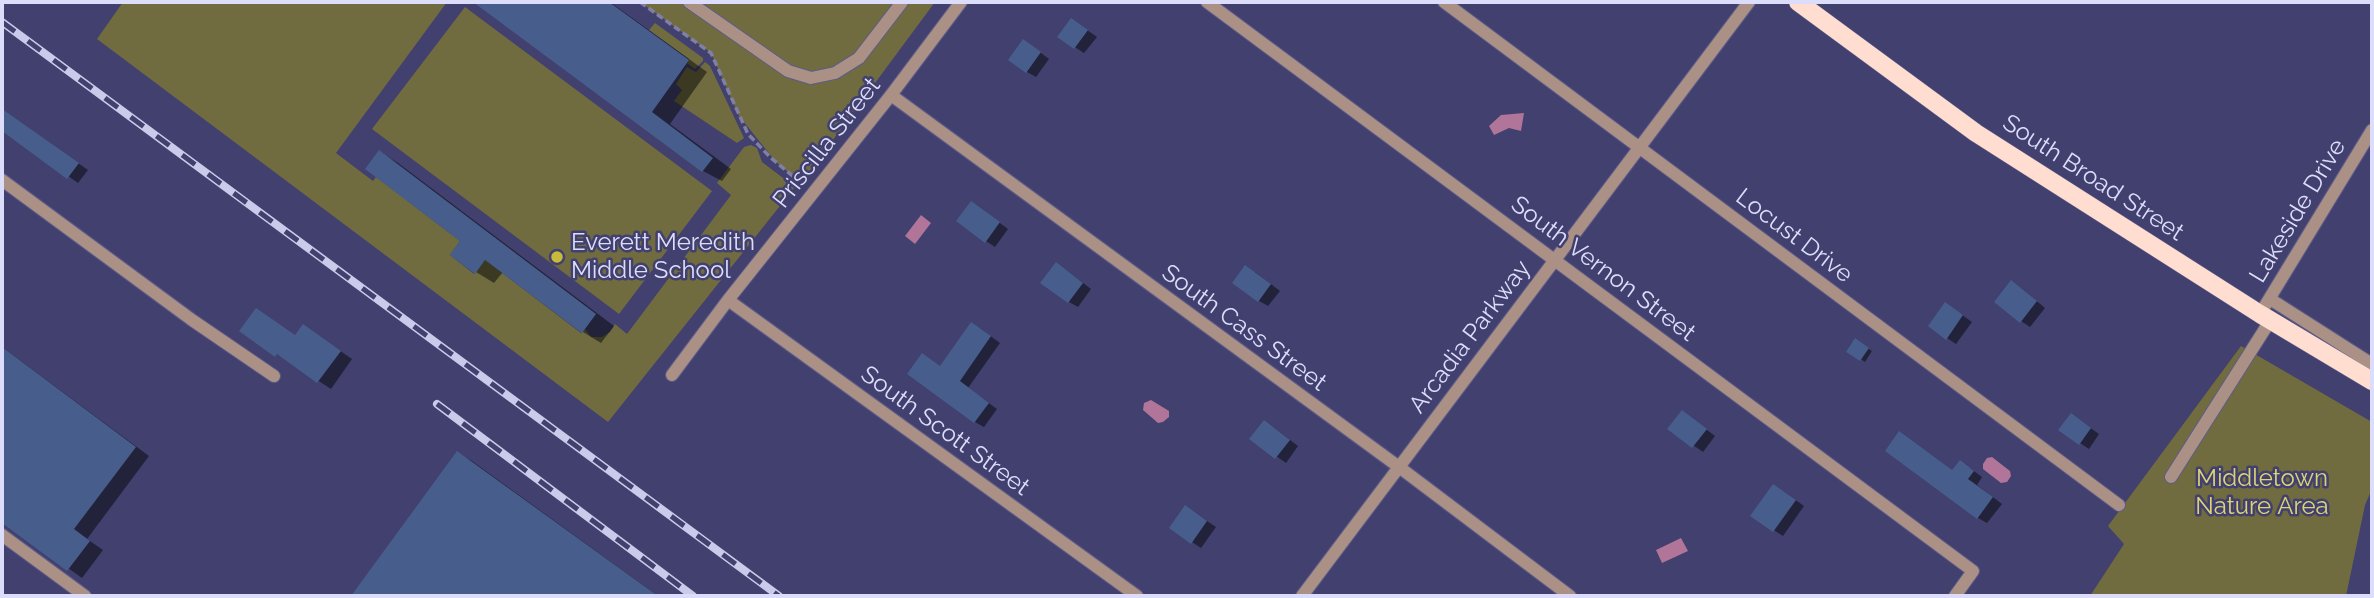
<!DOCTYPE html>
<html>
<head>
<meta charset="utf-8">
<style>
	body { margin:0 }
	#map { position:relative; width:2374px; height:598px; overflow:hidden; background:#41406f; font-family:Raleway,sans-serif }
	canvas { display:block }
	.frame { position:absolute; inset:0; border:4px solid #dcddfb; pointer-events:none }
</style>
</head>
<body>
<div id="map">
<canvas width="2374" height="598"></canvas>
<div class="frame"></div>
</div>
<script>
const c = document.querySelector('canvas').getContext('2d');
c.lineJoin = 'round';
function fill(path, color) {
  c.fillStyle = color;
  c.fill(path, 'evenodd');
}
function shape(rows) {
  const path = new Path2D();
  for (const r of rows) {
    path.moveTo(r[0], r[1]);
    for (let i = 2; i < r.length; i += 2) path.lineTo(r[i], r[i + 1]);
  }
  return path;
}
function stroke(path, color, width, dash) {
  c.strokeStyle = color;
  c.lineWidth = width;
  c.lineCap = dash ? 'butt' : 'round';
  c.setLineDash(dash || []);
  c.stroke(path);
}
function drawText(font, color, halo, rows, align = 'center') {
  c.font = font + ' Raleway,sans-serif';
  c.lineWidth = 5;
  c.setLineDash([]);
  c.textBaseline = 'middle';
  c.strokeStyle = halo;
  c.fillStyle = color;
  for (const [text, x, y, turn = 0] of rows) {
    c.save();
    c.translate(x, y);
    c.rotate((+turn || 0) * Math.PI / 180);
    c.textAlign = isNaN(turn) ? turn : align;
    if (halo) c.strokeText(text, 0, 0);
    c.fillText(text, 0, 0);
    c.restore();
  }
}
fill(shape([
	[123,2,447,2,336,153,373,181,376,177,460,241,450,255,474,274,485,260,581,333,585,329,591,337,602,337,610,332,615,324,627,334,731,195,717,183,744,147,751,145,757,148,762,162,795,187,608,422,97,39],
	[640,2,935,2,801,183,776,162,739,116,711,53],
	[465,7,712,191,619,314,372,129],
	[655,23,703,58,703,61,695,69,687,63,689,59,649,30],
	[705,62,710,66,744,138,737,143,674,101,682,90,676,84,687,67,696,72],
	[2241,346,2372,422,2372,489,2365,505,2346,596,2090,596,2124,544,2108,526]
]), '#706c40');
fill(shape([
	[1524,113,1521,131,1509,128,1494,135,1489,126,1501,115],
	[921,215,931,223,915,244,905,236],
	[1151,400,1169,411,1169,417,1163,422,1158,423,1143,410,1144,403],
	[1992,457,2010,471,2011,476,2007,482,2001,483,1983,469,1983,464,1987,458],
	[1681,538,1688,551,1662,563,1656,550]
]), '#b07598');
fill(shape([
	[490,2,503,2,521,13,530,2,610,2,707,72,670,124,731,169,722,181,703,171,485,8],
	[1080,25,1097,37,1084,53,1059,37],
	[1033,47,1049,59,1036,77,1027,72],
	[2,110,88,170,78,183,2,129],
	[380,152,398,163,614,326,601,343,583,332,503,272,494,283,476,272,463,241],
	[981,209,1008,229,995,247,986,241],
	[1066,270,1091,289,1078,307,1069,302],
	[1255,272,1280,291,1268,306,1259,301],
	[2021,288,2045,308,2030,327,2021,321],
	[1955,310,1972,322,1956,344,1947,338],
	[304,326,352,359,331,389,242,331,296,336],
	[981,329,1000,343,968,388,997,409,984,427,975,422,941,367],
	[1856,341,1872,351,1865,362,1849,351],
	[2,347,149,456,87,539,103,550,82,578,2,521],
	[1691,418,1715,436,1703,452,1670,429],
	[2080,421,2099,434,2089,449,2080,443],
	[1273,427,1298,446,1286,463,1251,438],
	[458,453,472,461,658,596,353,596],
	[1970,468,1982,477,1977,485,2002,504,1987,523,1978,518,1954,472],
	[1783,491,1804,506,1783,536,1752,516],
	[1195,513,1216,527,1201,548,1192,542]
]), '#0007');
fill(shape([
	[473,2,609,2,689,60,652,112,713,158,702,172],
	[1071,18,1088,30,1074,49,1057,37],
	[1023,39,1041,52,1026,73,1008,60],
	[2,109,79,163,67,179,2,131],
	[379,150,596,314,582,333,485,260,475,274,450,255,460,241,365,169],
	[971,201,1000,222,985,243,956,221],
	[1056,262,1083,283,1068,303,1040,283],
	[1245,265,1271,284,1258,302,1232,283],
	[2011,280,2037,301,2020,323,1994,302],
	[1945,302,1963,315,1946,340,1928,326],
	[256,308,295,335,303,324,341,351,317,383,277,354,275,357,239,331],
	[971,322,991,336,960,381,989,403,974,423,907,374,922,353,940,366],
	[1855,338,1869,348,1860,361,1846,352],
	[2,347,136,447,74,529,90,541,67,571,2,523],
	[1682,410,1707,429,1692,448,1667,429],
	[2071,413,2091,428,2079,445,2058,430],
	[1264,420,1290,440,1275,459,1249,439],
	[1899,431,1952,470,1960,460,1974,471,1968,479,1993,497,1977,519,1885,451],
	[457,451,658,596,351,596],
	[1773,484,1796,500,1773,532,1750,516],
	[1185,505,1207,521,1191,544,1169,528]
]), '#475e8c');
const minor = shape([
	[689,2,788,71,811,78,835,73,859,58,902,2],
	[1207,2,1973,571,1955,596],
	[1444,2,2119,505],
	[891,95,1399,467,1570,596],
	[2,180,192,320,274,376],
	[2270,299,2372,364],
	[728,300,1137,596],
	[2260,314,2372,130],
	[672,375,728,300,891,95,961,2],
	[2171,477,2270,321],
	[2,535,85,596],
	[1302,596,1749,2]
]);
const major = shape([
	[1798,2,1976,133,2260,314,2372,381]
]);
stroke(minor, '#5d5c88', 14);
stroke(major, '#5d5c88', 19);
stroke(shape([
	[640,2,711,53,748,134,770,157,801,183]
]), '#7f7fa7', 3.5, [7, 3.5]);
stroke(minor, '#ab9086', 12);
stroke(major, '#ffded1', 18);
const rail = shape([
	[2,22,779,596],
	[437,404,693,596]
]);
stroke(rail, '#cacaea', 8);
stroke(rail, '#41406f', 5, [16]);
for (const [x, y, r, color] of [
	[557,257,7,"#c8bb3b"]
]) {
  const dot = new Path2D();
  dot.arc(x, y, r, 0, 2 * Math.PI);
  c.fillStyle = color;
  c.fill(dot);
  stroke(dot, '#41406f', 2.5);
}
drawText('24px', '#dcddfb', '#41406f', [
	["Priscilla Street",827,143,-52],
	["South Broad Street",2093,178,33],
	["Lakeside Drive",2298,211,-59],
	["Locust Drive",1794,236,37],
	["South Vernon Street",1603,269,37],
	["South Cass Street",1244,328,36],
	["Arcadia Parkway",1470,337,-53],
	["South Scott Street",945,431,36]
]);
drawText('24px', '#dcddfb', '#41406f', [
	["Everett Meredith",571,243],
	["Middle School",571,271]
], 'left');
drawText('24px', '#ddd375', '#41406f', [
	["Middletown",2262,479],
	["Nature Area",2262,507]
]);
</script>
</body>
</html>
